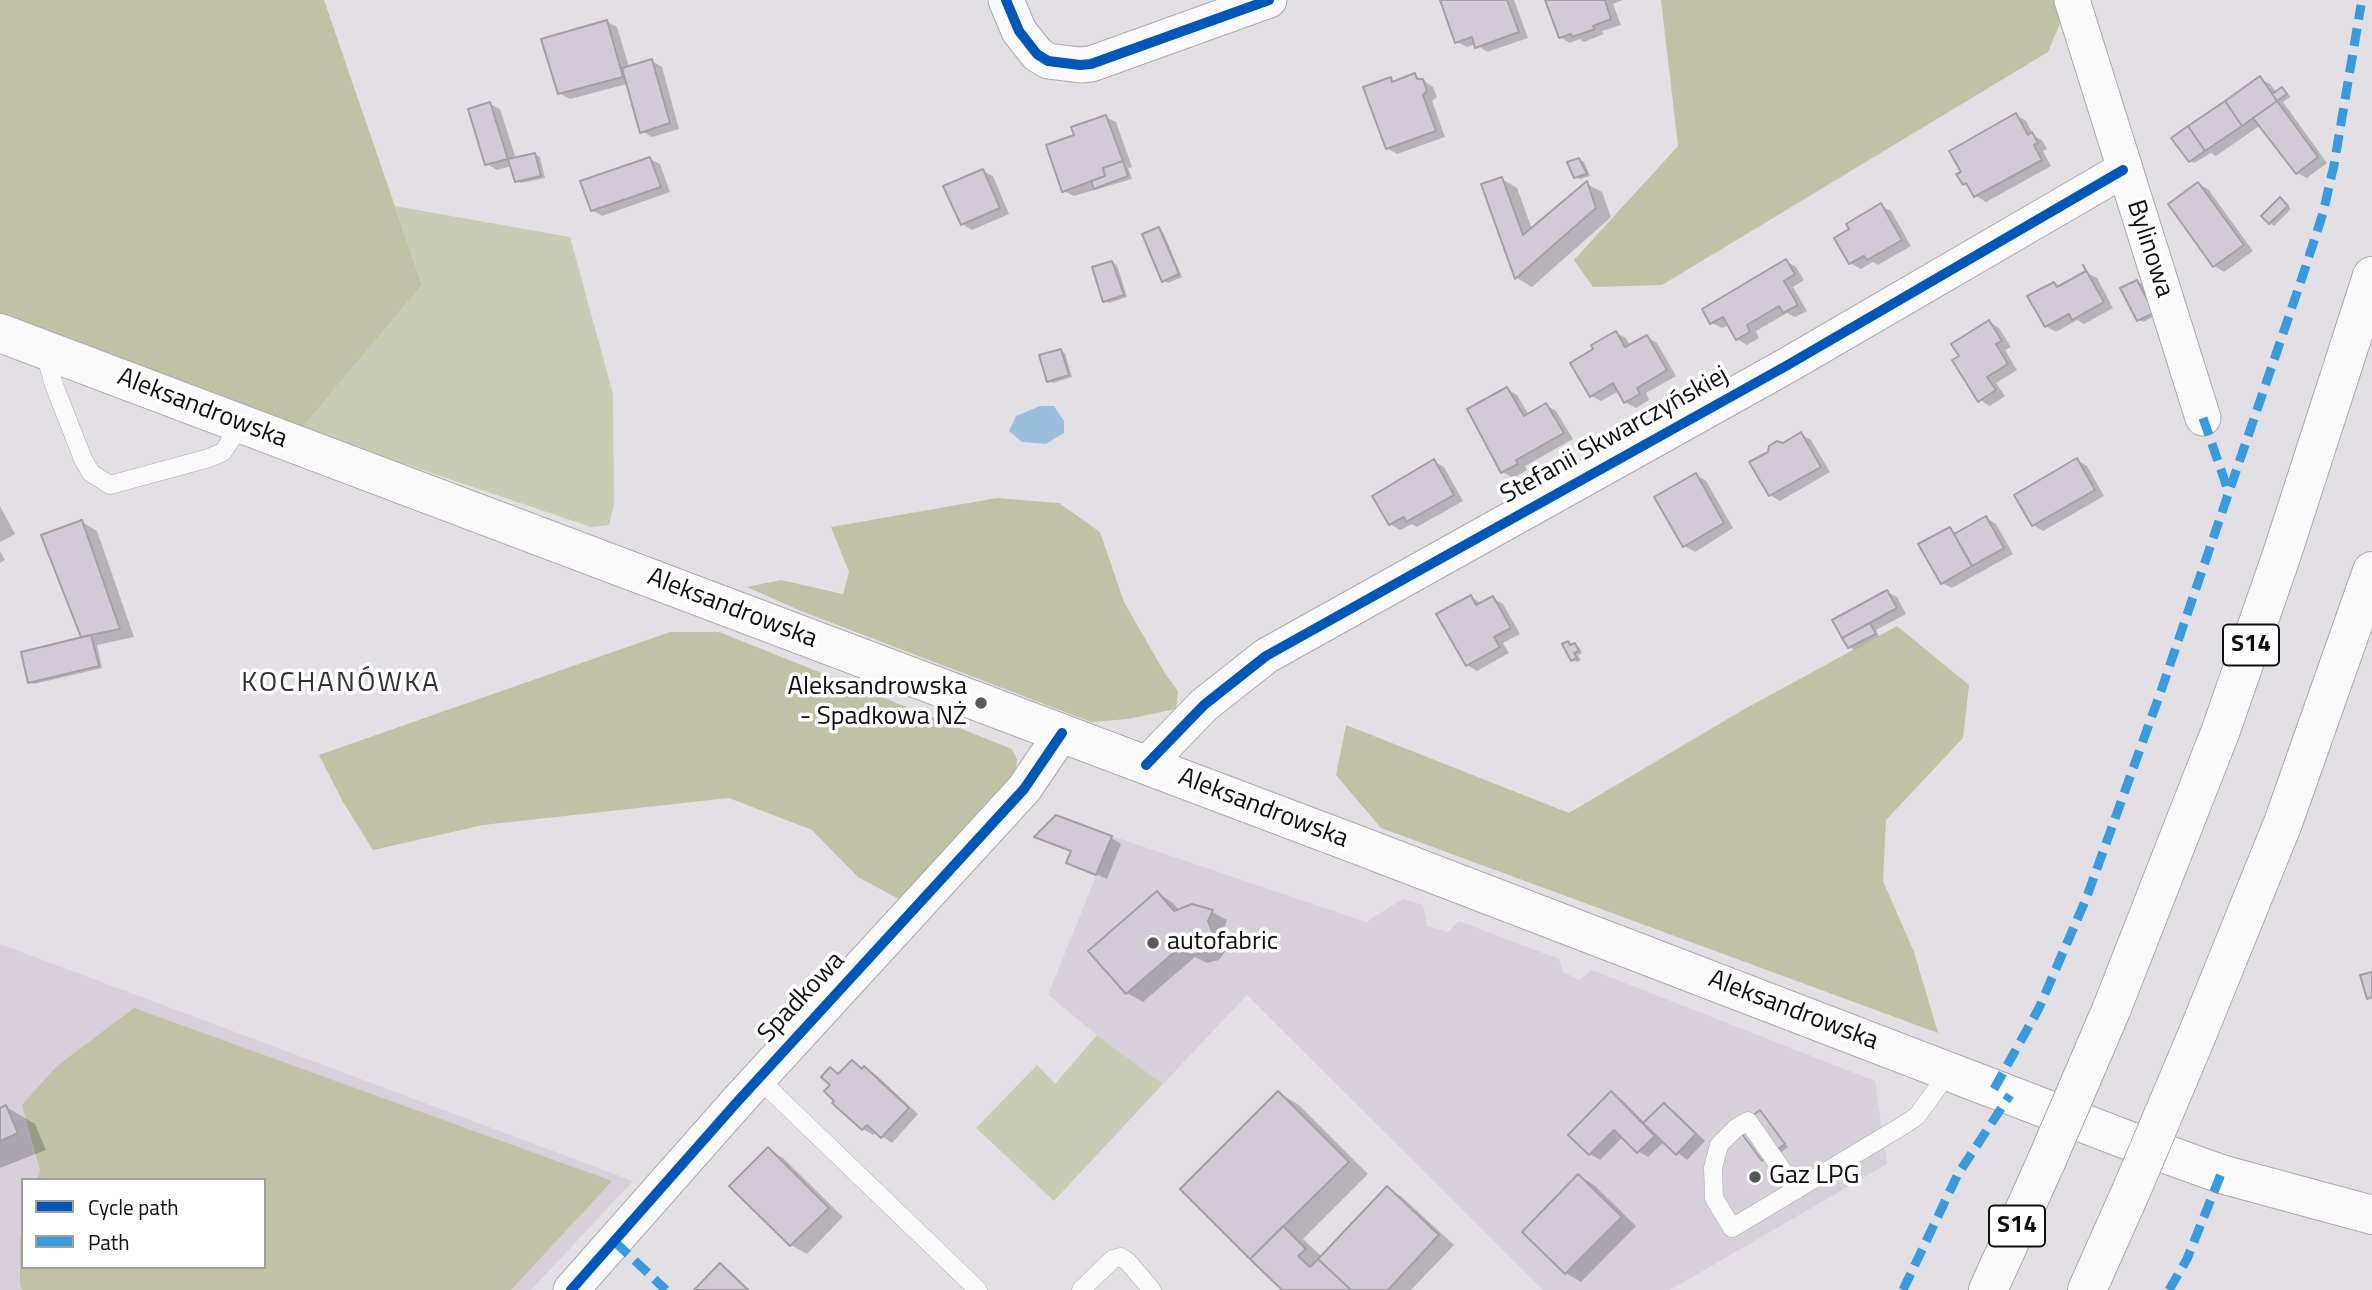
<!DOCTYPE html>
<html>
<head>
<meta charset="utf-8">
<style>
	body { margin:0 }
	#map { position:relative; width:2372px; height:1290px; overflow:hidden; background:#e3e0e5; font-family:"Titillium Web",sans-serif }
	canvas { display:block }
	.legend { position:absolute; left:21px; top:1178px; width:245px; height:91px; box-sizing:border-box; background:#fff; border:2px solid #9f9f9f; margin:0; padding:9px 12px; list-style:none; font-size:21px; color:#0f0e10 }
	.legend li { display:flex; align-items:center; gap:14px; height:35px }
	.legend b { width:35px; border:2px solid #9f9f9f }
</style>
</head>
<body>
<div id="map">
<canvas width="2372" height="1290"></canvas>
<ul class="legend">
<li><b style="height:9px;background:#0057b8"></b>Cycle path</li>
<li><b style="height:9px;background:#3a9ade"></b>Path</li>
</ul>
</div>
<script>
const c = document.querySelector('canvas').getContext('2d');
c.lineJoin = 'round';
function fill(path, color) {
  c.fillStyle = color;
  c.fill(path, 'evenodd');
}
function shape(rows) {
  const path = new Path2D();
  for (const r of rows) {
    path.moveTo(r[0], r[1]);
    for (let i = 2; i < r.length; i += 2) path.lineTo(r[i], r[i + 1]);
  }
  return path;
}
function stroke(path, color, width, dash) {
  c.strokeStyle = color;
  c.lineWidth = width;
  c.lineCap = dash ? 'butt' : 'round';
  c.setLineDash(dash || []);
  c.stroke(path);
}
function drawText(font, color, halo, rows, align = 'center') {
  c.font = font + ' "Titillium Web",sans-serif';
  c.lineWidth = 7;
  c.setLineDash([]);
  c.textBaseline = 'middle';
  c.strokeStyle = halo;
  c.fillStyle = color;
  for (const [text, x, y, turn = 0] of rows) {
    c.save();
    c.translate(x, y);
    c.rotate((+turn || 0) * Math.PI / 180);
    c.textAlign = isNaN(turn) ? turn : align;
    if (halo) c.strokeText(text, 0, 0);
    c.fillText(text, 0, 0);
    c.restore();
  }
}
fill(shape([
	[1112,836,1366,922,1403,899,1423,905,1427,926,1448,932,1459,921,1559,959,1563,972,1579,980,1592,970,1875,1081,1887,1164,1670,1290,1543,1290,1247,995,1163,1084,1097,1035,1048,995],
	[0,944,633,1181,531,1290,0,1290],
	[23,1180,264,1180,264,1267,23,1267]
]), '#d7d0da');
fill(shape([
	[395,206,570,237,613,394,614,505,609,525,591,527,301,429,422,285],
	[1097,1035,1163,1084,1054,1201,976,1128,1037,1065,1055,1084]
]), '#c9ccb4');
fill(shape([
	[0,0,324,0,422,285,301,429,0,316],
	[1661,0,2055,0,2060,23,2048,52,1662,285,1593,287,1574,260,1678,146],
	[997,498,1059,503,1100,532,1124,602,1166,675,1178,691,1176,709,1128,719,1091,722,801,611,747,587,781,580,843,594,849,572,831,527],
	[1897,626,1969,685,1963,738,1886,820,1883,881,1914,952,1938,1033,1381,828,1336,775,1346,725,1569,813,1741,711],
	[670,632,719,632,1012,749,1017,759,1015,782,908,904,858,877,812,830,729,798,483,825,373,850,343,802,319,755],
	[134,1008,612,1181,511,1290,22,1290,20,1285,20,1239,23,1230,23,1267,264,1267,264,1180,37,1180,40,1170,22,1105,57,1066]
]), '#bfc2a4');
fill(shape([
	[1040,406,1054,406,1064,421,1064,433,1046,444,1022,442,1009,431,1016,416]
]), '#9cbedd');
fill(shape([
	[1442,0,1514,0,1528,38,1487,52,1476,44,1467,47,1457,42],
	[1547,0,1623,0,1613,4,1621,25,1602,31,1604,34,1584,42,1580,39,1570,43,1560,37],
	[607,22,617,27,629,67,652,61,662,67,679,129,652,137,642,131,627,84,570,99,559,93],
	[1415,75,1433,87,1437,97,1432,101,1445,137,1397,154,1387,148,1390,79,1396,82],
	[2260,79,2270,84,2277,93,2282,90,2287,92,2290,97,2283,102,2327,163,2307,178,2297,173,2261,125,2216,156,2211,153,2194,163,2190,161],
	[490,104,500,109,516,159,535,154,540,157,545,178,521,183,516,180,512,166,497,170,487,164],
	[2016,115,2026,121,2034,136,2042,140,2047,149,2043,151,2051,166,1986,202,1976,196,1971,188,1964,183],
	[1106,117,1116,122,1132,167,1128,168,1132,179,1074,196,1064,191,1076,136],
	[650,159,660,164,670,192,602,216,592,210],
	[1579,160,1584,162,1590,176,1580,179,1576,177],
	[983,171,993,176,1009,214,972,230,962,224],
	[1502,179,1517,188,1532,229,1587,184,1602,192,1611,217,1532,287,1517,278,1484,185],
	[2198,184,2208,189,2253,251,2224,272,2214,266],
	[2280,200,2291,209,2274,226,2270,223],
	[1881,206,1891,211,1911,246,1878,265,1873,262,1861,269,1850,263],
	[1159,229,1163,232,1182,277,1168,283,1163,280],
	[1786,261,1796,267,1804,280,1793,287,1807,311,1795,317,1787,313,1756,331,1759,338,1747,345,1737,339,1729,325,1722,328,1712,323],
	[1112,262,1117,265,1127,297,1109,303,1105,301],
	[2087,273,2097,278,2113,308,2084,324,2077,320,2056,332,2046,326,2054,284,2061,287],
	[2137,282,2142,284,2157,315,2143,322,2139,320],
	[1989,322,1999,328,2011,347,2005,350,2017,370,1996,383,2005,396,1990,406,1980,400],
	[1616,333,1626,338,1630,346,1647,337,1657,343,1676,376,1646,393,1649,400,1636,408,1625,402,1619,391,1601,401,1591,396,1596,350],
	[1060,351,1065,353,1072,377,1053,383,1048,380],
	[1507,389,1517,395,1529,415,1546,405,1556,411,1573,439,1525,466,1527,470,1513,478,1503,472],
	[1801,434,1811,440,1830,472,1780,501,1770,495,1783,445],
	[2077,460,2087,466,2104,496,2043,531,2033,525],
	[1434,461,1444,467,1463,501,1417,527,1412,524,1400,530,1390,524],
	[1696,475,1706,481,1733,528,1695,552,1685,546],
	[0,506,15,534,0,542],
	[1986,518,1996,524,2013,554,1952,588,1942,583,1950,529,1958,534],
	[82,522,97,531,134,637,97,645,102,668,34,684,29,681,87,638,82,636],
	[0,551,5,560,0,563],
	[1887,592,1897,597,1906,614,1876,630,1879,636,1854,650,1850,647,1835,621],
	[1471,597,1481,603,1493,598,1503,604,1520,634,1503,643,1509,653,1477,671,1467,665],
	[1568,643,1579,647,1582,653,1578,655,1581,660,1577,662,1572,660],
	[1037,837,1111,838,1121,844,1107,879,1068,862,1072,852],
	[1157,893,1172,902,1180,911,1192,906,1212,912,1227,920,1223,931,1228,944,1227,949,1219,960,1207,963,1195,957,1143,1002,1127,993],
	[852,1062,875,1074,918,1114,892,1143,876,1132,873,1135,863,1129,832,1085,831,1069,840,1075],
	[1279,1093,1299,1105,1368,1174,1303,1239,1322,1257,1387,1188,1402,1197,1454,1245,1411,1290,1285,1290],
	[1611,1093,1621,1099,1645,1123,1664,1105,1674,1111,1705,1141,1687,1160,1664,1142,1648,1157,1638,1151,1623,1137,1600,1160,1590,1154,1571,1134],
	[6,1107,35,1124,46,1150,0,1168,0,1110],
	[1760,1112,1764,1115,1788,1147,1767,1163,1763,1160],
	[768,1149,783,1158,843,1217,807,1254,791,1245,732,1186],
	[1579,1176,1594,1185,1636,1226,1581,1282,1566,1273],
	[720,1265,730,1271,750,1290,697,1290]
]), '#0003');
const building = shape([
	[1440,0,1507,0,1519,32,1475,48,1472,37,1455,43,1440,0],
	[1545,0,1605,0,1611,19,1593,26,1595,29,1572,37,1571,34,1559,38,1545,0],
	[607,20,623,77,558,94,541,39,607,20],
	[652,59,670,123,640,133,622,68,652,59],
	[1415,73,1417,79,1423,79,1427,91,1423,95,1436,131,1386,149,1363,87,1391,77,1392,82,1415,73],
	[2260,76,2277,101,2242,126,2225,101,2260,76],
	[2282,87,2287,94,2277,101,2272,94,2282,87],
	[2225,101,2242,126,2205,151,2188,126,2225,101],
	[2277,101,2318,157,2296,174,2253,118,2277,101],
	[490,102,508,159,485,165,468,109,490,102],
	[2016,113,2028,135,2032,132,2038,143,2034,145,2042,160,1974,197,1966,183,1963,185,1956,174,1961,172,1949,151,2016,113],
	[1106,115,1123,161,1103,168,1105,176,1062,192,1046,145,1074,135,1071,127,1106,115],
	[2188,126,2205,151,2189,162,2171,138,2188,126],
	[535,153,541,176,515,182,508,159,535,153],
	[650,157,661,187,591,211,580,181,650,157],
	[1579,158,1587,174,1574,178,1567,162,1579,158],
	[1123,161,1128,176,1094,189,1091,181,1105,176,1103,168,1123,161],
	[983,169,1000,208,961,225,943,186,983,169],
	[1502,177,1523,235,1587,181,1596,208,1515,279,1481,184,1502,177],
	[2198,182,2244,245,2213,267,2168,204,2198,182],
	[2280,197,2288,206,2269,224,2261,216,2280,197],
	[1881,203,1902,240,1867,260,1864,256,1849,264,1834,238,1849,229,1846,224,1881,203],
	[1159,227,1179,274,1162,282,1142,234,1159,227],
	[1786,259,1795,274,1784,281,1798,305,1783,313,1779,306,1747,325,1750,332,1736,340,1723,317,1710,324,1702,309,1786,259],
	[1112,261,1124,295,1103,302,1092,267,1112,261],
	[2083,265,2104,302,2072,320,2069,314,2045,327,2027,296,2054,282,2057,287,2086,271,2083,265],
	[2137,280,2154,313,2137,321,2120,288,2137,280],
	[1989,320,2002,341,1996,344,2008,364,1987,377,1996,390,1978,402,1952,360,1959,356,1951,344,1989,320],
	[1616,331,1625,347,1647,335,1667,370,1637,388,1640,394,1624,403,1613,383,1590,397,1570,363,1593,349,1591,345,1616,331],
	[1061,349,1069,375,1047,382,1039,355,1061,349],
	[1507,387,1524,416,1546,403,1564,433,1516,460,1518,464,1501,473,1467,409,1507,387],
	[1801,432,1821,467,1769,496,1749,462,1768,452,1769,446,1777,441,1783,443,1801,432],
	[2077,458,2095,490,2032,526,2014,495,2077,458],
	[1434,459,1454,495,1406,522,1404,517,1389,525,1372,496,1434,459],
	[1696,473,1724,523,1683,547,1654,497,1696,473],
	[1986,516,2004,548,1972,566,1954,534,1986,516],
	[82,520,120,629,81,637,41,535,82,520],
	[1950,527,1972,566,1941,584,1918,544,1950,527],
	[1887,590,1897,608,1842,638,1832,620,1887,590],
	[1471,595,1476,605,1493,596,1511,628,1494,637,1500,647,1466,666,1436,614,1471,595],
	[1870,623,1876,634,1848,648,1842,638,1870,623],
	[91,635,99,666,28,683,21,652,91,635],
	[1568,641,1570,645,1575,643,1579,651,1574,653,1577,658,1571,661,1562,644,1568,641],
	[1056,815,1112,836,1096,875,1066,863,1071,851,1034,837,1056,815],
	[1157,891,1174,911,1192,904,1213,910,1208,921,1213,934,1212,940,1204,951,1197,954,1190,955,1178,949,1126,994,1088,951,1157,891],
	[2372,972,2372,997,2367,999,2360,975,2372,972],
	[852,1060,862,1069,864,1066,909,1108,881,1138,867,1125,862,1130,832,1103,834,1101,824,1091,830,1085,821,1077,830,1067,838,1074,852,1060],
	[1278,1091,1349,1162,1250,1259,1180,1189,1278,1091],
	[1611,1091,1655,1136,1637,1153,1614,1130,1589,1155,1568,1135,1611,1091],
	[1664,1103,1696,1134,1676,1155,1643,1123,1664,1103],
	[6,1105,18,1133,0,1141,0,1108,6,1105],
	[1760,1110,1785,1144,1762,1161,1737,1127,1760,1110],
	[768,1147,829,1208,790,1246,729,1186,768,1147],
	[1578,1174,1622,1217,1565,1274,1522,1232,1578,1174],
	[1387,1186,1439,1235,1388,1290,1351,1290,1318,1259,1387,1186],
	[1283,1226,1306,1249,1298,1256,1310,1267,1318,1259,1351,1290,1282,1290,1250,1259,1283,1226],
	[720,1263,748,1290,694,1290,720,1263]
]);
fill(building, '#d2cad6');
stroke(building, '#a2a0a4', 2);
const lane = shape([
	[44,350,54,385,83,459,91,473,110,485,209,458,223,452,241,424],
	[759,1079,978,1290],
	[1796,1190,1748,1121,1736,1128,1719,1145,1713,1168,1714,1198,1732,1228,1902,1126,1917,1116,1949,1072],
	[1081,1290,1113,1259,1121,1257,1128,1262,1152,1290]
]);
const street = shape([
	[1006,0,1019,31,1037,54,1048,61,1080,65,1091,64,1269,0],
	[2072,0,2203,418],
	[1146,765,1204,705,1266,656,1786,366,2123,170],
	[571,1290,738,1101,1024,789,1062,733]
]);
const secondary = shape([
	[0,333,1358,845,2127,1140,2221,1174,2372,1215]
]);
const highway = shape([
	[2112,1008,2221,730,2282,554,2372,276],
	[2197,1035,2283,823,2372,571],
	[1988,1290,2046,1162],
	[2087,1290,2132,1189]
]);
stroke(lane, '#aba9ac', 19);
stroke(street, '#aba9ac', 37);
stroke(secondary, '#aba9ac', 40);
stroke(highway, '#aba9ac', 40);
stroke(lane, '#fbfafb', 18);
stroke(street, '#fbfafb', 35);
stroke(secondary, '#fbfafb', 38);
stroke(highway, '#fbfafb', 38);
const highwayBridge = shape([
	[2046,1162,2112,1008],
	[2132,1189,2197,1035]
]);
stroke(highwayBridge, '#aba9ac', 40, []);
stroke(highwayBridge, '#fbfafb', 38);
stroke(shape([
	[2203,418,2229,493],
	[1994,1089,2039,1008,2086,899,2161,691,2303,275,2323,213,2334,165,2361,5],
	[615,1242,666,1290],
	[1903,1290,1958,1174,2010,1095],
	[2169,1290,2187,1259,2221,1174]
]), '#3a9ade', 9, [18, 9]);
stroke(shape([
	[1006,0,1019,31,1037,54,1048,61,1080,65,1091,64,1269,0],
	[1146,765,1204,705,1266,656,1786,366,2123,170],
	[571,1290,738,1101,1024,789,1062,733]
]), '#0057b8', 10);
for (const [x, y, r, color] of [
	[981,703,7,"#59585b"],
	[1153,943,7,"#59585b"],
	[1755,1177,7,"#59585b"]
]) {
  const dot = new Path2D();
  dot.arc(x, y, r, 0, 2 * Math.PI);
  c.fillStyle = color;
  c.fill(dot);
  stroke(dot, '#fff', 2.5);
}
for (const [x, y, w] of [
	[2251,645,56],
	[2017,1226,56]
]) {
  const box = new Path2D();
  box.roundRect(x - w / 2, y - 20.5, w, 41, 5);
  c.fillStyle = '#fff';
  c.fill(box);
  stroke(box, '#0f0e10', 2);
}
drawText('bold 24px', '#0f0e10', null, [
	["S14",2251,645],
	["S14",2017,1226]
]);
drawText('26px', '#0f0e10', '#fff', [
	["Bylinowa",2149,249,72],
	["Aleksandrowska",202,409,21],
	["Stefanii Skwarczyńskiej",1615,436,-29],
	["Aleksandrowska",732,609,21],
	["Aleksandrowska",1263,809,21],
	["Spadkowa",802,998,-47],
	["Aleksandrowska",1793,1011,21]
]);
drawText('26px', '#0f0e10', '#fff', [
	["Aleksandrowska",967,688,"right"],
	["- Spadkowa NŻ",967,718,"right"],
	["autofabric",1167,943],
	["Gaz LPG",1769,1177]
], 'left');
c.letterSpacing = '2px';
drawText('28px', '#332f35', '#fff', [
	["KOCHANÓWKA",341,684]
]);
c.letterSpacing = '0px';
</script>
</body>
</html>
